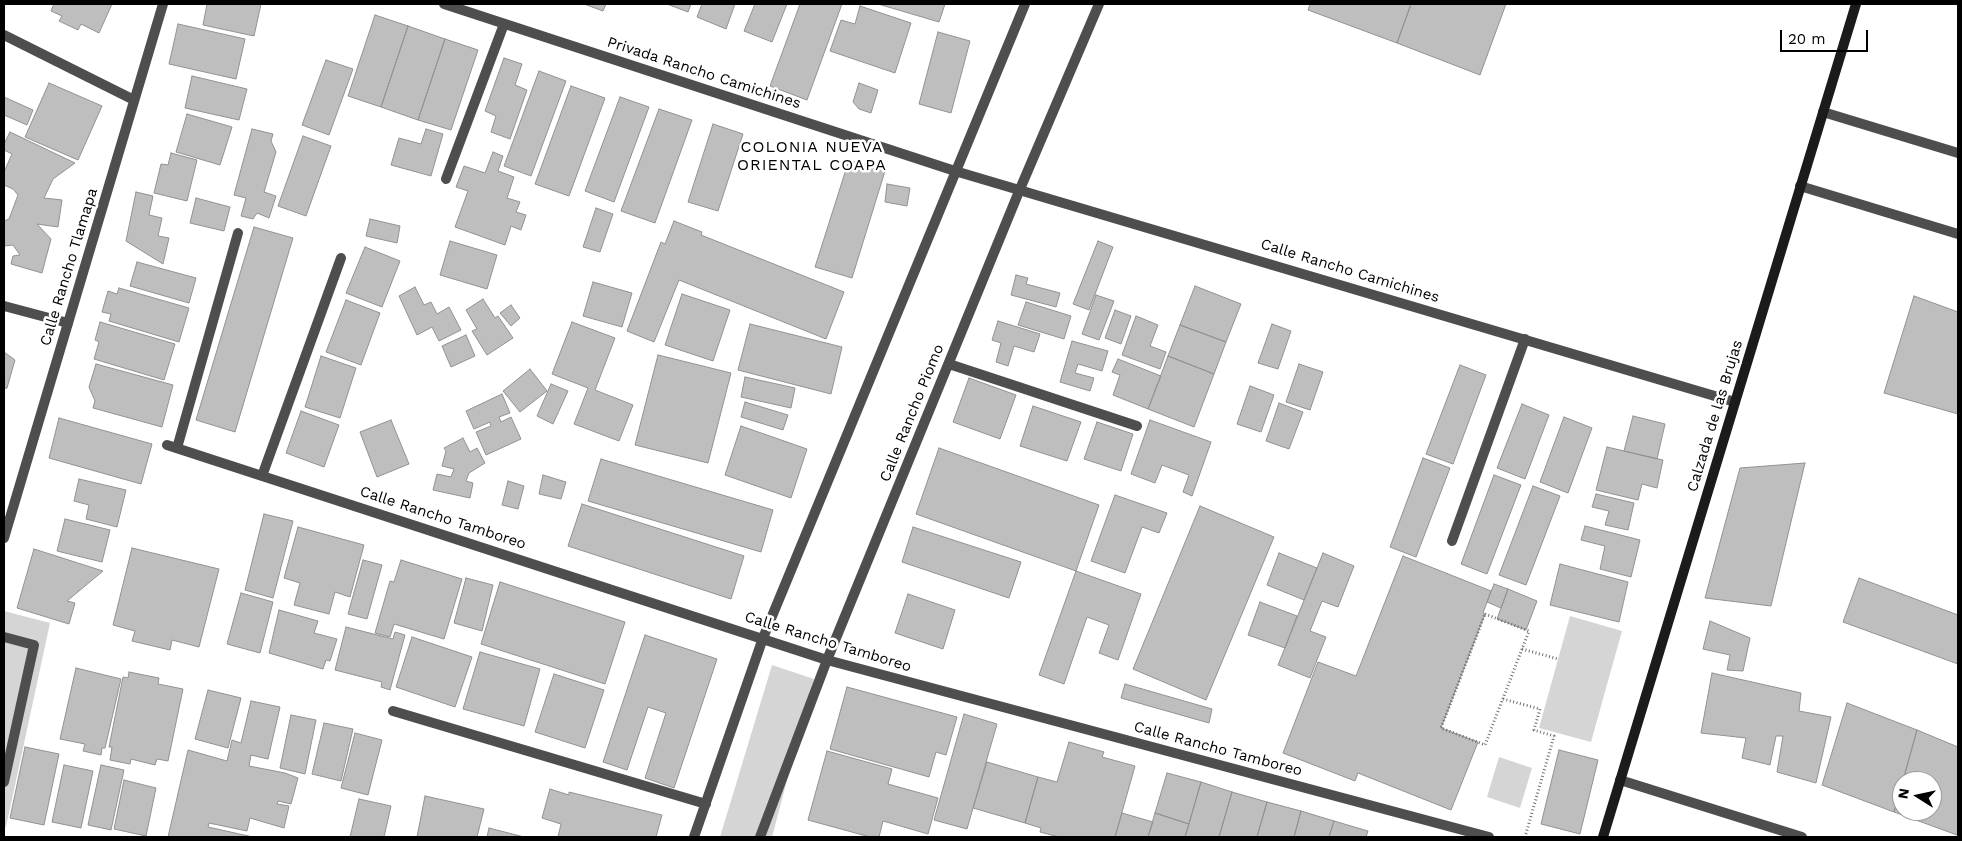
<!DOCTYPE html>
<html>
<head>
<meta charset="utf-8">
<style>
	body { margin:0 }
	#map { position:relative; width:1962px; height:841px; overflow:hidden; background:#fff; font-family:"Work Sans",sans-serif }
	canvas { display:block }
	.frame { position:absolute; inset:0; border:5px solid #000; pointer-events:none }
	.north { position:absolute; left:1892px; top:771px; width:50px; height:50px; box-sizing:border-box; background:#fff; border:1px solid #999; border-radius:50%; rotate:280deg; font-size:14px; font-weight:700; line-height:20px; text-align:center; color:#000 }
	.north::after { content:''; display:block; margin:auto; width:18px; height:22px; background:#000; clip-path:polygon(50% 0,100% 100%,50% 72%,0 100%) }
	.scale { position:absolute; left:1780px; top:30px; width:88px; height:22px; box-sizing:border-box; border:2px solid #000; border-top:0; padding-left:6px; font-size:15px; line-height:18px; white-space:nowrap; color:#000; -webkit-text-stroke:4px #fff; paint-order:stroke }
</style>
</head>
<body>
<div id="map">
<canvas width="1962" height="841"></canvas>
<div class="frame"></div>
<div class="north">N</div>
<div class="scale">20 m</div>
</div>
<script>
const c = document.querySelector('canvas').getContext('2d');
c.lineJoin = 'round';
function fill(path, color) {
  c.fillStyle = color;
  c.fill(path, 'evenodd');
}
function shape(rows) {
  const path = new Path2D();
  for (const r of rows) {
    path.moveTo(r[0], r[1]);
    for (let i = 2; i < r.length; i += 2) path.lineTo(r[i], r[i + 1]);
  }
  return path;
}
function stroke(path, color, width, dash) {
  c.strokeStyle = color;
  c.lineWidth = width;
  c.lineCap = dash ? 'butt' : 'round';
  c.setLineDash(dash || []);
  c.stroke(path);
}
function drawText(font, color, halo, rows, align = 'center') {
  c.font = font + ' "Work Sans",sans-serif';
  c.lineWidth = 5;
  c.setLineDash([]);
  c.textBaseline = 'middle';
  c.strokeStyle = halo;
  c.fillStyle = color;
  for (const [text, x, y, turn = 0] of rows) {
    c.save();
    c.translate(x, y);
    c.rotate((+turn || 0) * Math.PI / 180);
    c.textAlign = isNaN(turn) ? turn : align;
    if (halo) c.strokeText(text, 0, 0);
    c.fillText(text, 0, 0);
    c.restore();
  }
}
fill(shape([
	[4,611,50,623,6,827,4,827],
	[1570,616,1622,631,1591,742,1539,728],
	[772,665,814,679,772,837,720,837],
	[1499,757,1532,768,1520,808,1487,797]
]), '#d5d5d5');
const building = shape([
	[54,4,112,4,99,33,81,24,78,30,59,21,62,16,51,11,54,4],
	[207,4,261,4,254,36,203,25,207,4],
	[584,4,606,4,603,11,584,4],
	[667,4,691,4,688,12,667,4],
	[702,4,735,4,726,29,697,17,702,4],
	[755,4,787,4,772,42,744,31,755,4],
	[800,4,842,4,807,100,770,86,800,4],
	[878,4,945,4,939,22,878,4],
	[1310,4,1411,4,1397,43,1308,10,1310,4],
	[1411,4,1506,4,1480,75,1397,43,1411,4],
	[860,6,911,23,895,73,830,51,841,20,855,24,860,6],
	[375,15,408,26,381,107,348,96,375,15],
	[178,24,245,39,236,79,169,64,178,24],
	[408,26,445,39,418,120,381,107,408,26],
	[938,32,970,41,951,113,919,104,938,32],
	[445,39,478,50,451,130,418,120,445,39],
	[504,58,522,64,515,85,527,90,510,139,491,132,496,116,485,111,504,58],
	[326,60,353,69,329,135,302,125,326,60],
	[539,71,566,81,531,176,504,166,539,71],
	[192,76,247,89,239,120,185,108,192,76],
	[49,83,102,106,78,160,25,137,49,83],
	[859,83,878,90,871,113,859,109,853,102,859,83],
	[571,86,605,98,569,196,535,184,571,86],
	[4,97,33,110,27,125,4,115,4,97],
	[620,97,649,107,614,202,585,191,620,97],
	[659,109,692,120,655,223,621,211,659,109],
	[187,114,232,127,220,165,176,152,187,114],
	[713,124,743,134,718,211,688,202,713,124],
	[252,129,273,134,271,141,276,152,264,192,276,196,269,218,257,213,253,219,241,216,246,198,234,195,252,129],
	[426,129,443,134,431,176,391,165,399,138,421,144,426,129],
	[10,132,75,163,53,179,44,198,62,200,58,227,37,224,51,239,42,273,11,264,13,256,20,255,13,245,4,246,4,221,9,219,18,195,13,189,4,185,4,172,12,154,4,150,4,144,10,132],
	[303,136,331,146,306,216,278,206,303,136],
	[493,152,503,156,498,171,514,177,507,198,520,202,516,212,526,215,521,230,511,226,505,245,455,227,468,191,456,187,464,166,485,173,493,152],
	[171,153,197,160,187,201,154,193,161,164,168,165,171,153],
	[849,160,885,171,852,278,815,267,849,160],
	[887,184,910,188,907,206,885,202,887,184],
	[136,192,153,196,149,215,162,218,158,236,169,238,163,264,126,241,136,192],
	[196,198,230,207,224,231,190,223,196,198],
	[596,208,613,214,600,252,583,247,596,208],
	[370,219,400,226,397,243,366,236,370,219],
	[674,221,702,232,701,235,844,292,826,339,679,280,654,342,627,331,661,242,665,244,674,221],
	[254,227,293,238,235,432,196,420,254,227],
	[450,241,497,255,487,289,440,275,450,241],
	[1098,241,1113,247,1089,310,1073,304,1098,241],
	[365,247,400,261,382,307,346,293,365,247],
	[137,262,196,278,189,303,130,286,137,262],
	[1016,275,1028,278,1026,284,1060,293,1056,307,1011,295,1016,275],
	[593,282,632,293,622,327,583,316,593,282],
	[1195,286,1241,304,1226,342,1180,325,1195,286],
	[415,287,424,305,431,302,437,314,449,307,461,330,439,341,432,327,417,335,399,296,415,287],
	[119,288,189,308,179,342,109,321,111,314,102,312,108,291,117,294,119,288],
	[682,294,730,310,713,361,665,345,682,294],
	[1096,295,1114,301,1099,340,1082,334,1096,295],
	[1914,296,1958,312,1958,414,1884,393,1914,296],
	[483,299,495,318,498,316,513,338,487,355,472,331,477,329,466,310,483,299],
	[346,300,380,313,361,365,326,352,346,300],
	[1026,302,1071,316,1064,339,1018,325,1026,302],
	[511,305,520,318,511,326,500,313,511,305],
	[1115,310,1131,316,1121,344,1105,338,1115,310],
	[1136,316,1158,325,1150,346,1166,352,1160,369,1122,355,1136,316],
	[998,321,1040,334,1034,352,1014,346,1008,366,996,362,1001,343,992,340,998,321],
	[100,322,175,344,164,380,94,359,99,342,95,340,100,322],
	[572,322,615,338,595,390,633,405,619,441,574,424,588,388,552,374,572,322],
	[750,324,842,347,831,394,738,370,750,324],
	[1272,324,1291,331,1278,369,1258,363,1272,324],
	[1180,325,1226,342,1214,374,1168,356,1180,325],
	[466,335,475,356,451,367,442,346,466,335],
	[1072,341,1108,351,1102,371,1078,364,1075,373,1094,378,1090,391,1060,382,1072,341],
	[4,352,15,360,7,388,4,389,4,352],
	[658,355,731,373,708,463,635,445,658,355],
	[321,356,356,368,340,418,305,407,321,356],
	[1168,356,1214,374,1194,427,1148,409,1168,356],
	[1118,359,1161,376,1148,409,1113,395,1120,375,1112,372,1118,359],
	[96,364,173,385,162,427,93,408,95,401,89,387,96,364],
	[1299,364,1323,372,1310,410,1286,402,1299,364],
	[1460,365,1486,375,1453,464,1426,454,1460,365],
	[530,369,547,391,520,412,503,391,530,369],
	[745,377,795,388,791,408,741,397,745,377],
	[969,378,1016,395,1000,439,953,422,969,378],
	[551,384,568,391,553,424,537,416,551,384],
	[1250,386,1274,395,1261,432,1237,424,1250,386],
	[502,394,510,413,499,417,501,422,511,417,521,439,486,455,476,432,491,426,490,422,474,429,466,411,502,394],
	[745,402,788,415,783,430,741,417,745,402],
	[1279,403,1303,412,1289,449,1266,441,1279,403],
	[1522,404,1549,415,1525,479,1497,468,1522,404],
	[1033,406,1081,422,1067,461,1020,446,1033,406],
	[301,411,339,425,324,467,286,453,301,411],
	[1633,416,1665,424,1657,459,1624,451,1633,416],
	[1564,417,1592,428,1568,493,1540,482,1564,417],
	[59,418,152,444,141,484,49,458,59,418],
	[391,420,409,464,377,477,360,432,391,420],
	[1150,420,1211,442,1192,496,1183,492,1189,475,1162,465,1155,483,1131,474,1150,420],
	[1097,422,1133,434,1121,471,1084,459,1097,422],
	[741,426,807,449,791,498,725,475,741,426],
	[463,438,470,452,477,448,485,463,469,473,466,481,473,483,470,498,433,490,437,474,451,477,454,469,442,466,446,451,444,448,463,438],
	[1607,447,1663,460,1657,488,1642,484,1638,500,1596,490,1607,447],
	[939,448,1099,505,1076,571,916,514,939,448],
	[1423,458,1450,468,1416,557,1390,547,1423,458],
	[601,459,773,510,761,552,588,501,601,459],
	[1805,463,1771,606,1705,598,1740,468,1805,463],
	[543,475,566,482,561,499,539,494,543,475],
	[1494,475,1521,485,1487,574,1461,564,1494,475],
	[79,479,126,490,117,527,86,519,89,505,74,501,79,479],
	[508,481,524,486,518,509,502,505,508,481],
	[1533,486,1560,496,1526,585,1499,575,1533,486],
	[1596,494,1634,503,1628,530,1605,525,1609,511,1592,507,1596,494],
	[1115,495,1167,513,1159,533,1142,527,1125,573,1091,561,1115,495],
	[582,504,744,556,731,599,568,546,582,504],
	[1200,506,1274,537,1206,700,1133,669,1200,506],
	[264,514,293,521,273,598,245,590,264,514],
	[65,519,110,530,102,562,57,551,65,519],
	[1585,526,1640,540,1631,577,1600,569,1605,546,1581,540,1585,526],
	[298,527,364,545,350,597,335,592,329,614,294,605,300,583,284,578,298,527],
	[913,527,1021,562,1009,598,902,562,913,527],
	[132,548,219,569,199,647,172,640,170,650,132,641,135,631,113,625,132,548],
	[34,549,103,571,67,601,75,603,69,624,17,608,34,549],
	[1279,553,1317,568,1304,600,1267,585,1279,553],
	[1323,553,1354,566,1338,607,1322,601,1310,631,1326,637,1310,678,1278,665,1323,553],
	[1403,556,1491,591,1483,613,1485,614,1441,728,1478,742,1451,810,1358,773,1355,781,1283,753,1318,662,1356,676,1403,556],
	[363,560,382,565,367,619,348,614,363,560],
	[401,560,462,579,444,639,394,624,390,637,375,633,390,581,394,582,401,560],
	[1560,564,1628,582,1619,622,1550,605,1560,564],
	[1076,571,1141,594,1118,660,1099,653,1109,625,1087,617,1064,684,1039,675,1076,571],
	[466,578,493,585,482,631,454,623,466,578],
	[1859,578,1958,615,1958,664,1843,622,1859,578],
	[500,582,625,622,605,684,481,644,500,582],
	[1494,584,1508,589,1501,608,1487,602,1494,584],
	[1508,589,1537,601,1526,630,1497,619,1508,589],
	[241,593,273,602,260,653,227,644,241,593],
	[908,594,955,610,943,649,895,633,908,594],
	[1260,602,1297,616,1285,648,1248,635,1260,602],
	[279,610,318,621,314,633,337,639,330,661,326,660,323,669,269,653,279,610],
	[1710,621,1750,638,1743,671,1727,670,1730,655,1703,649,1710,621],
	[346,627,393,639,395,632,405,635,390,690,381,687,382,682,335,670,346,627],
	[645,635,717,659,674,788,645,778,666,713,648,707,627,770,603,762,645,635],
	[412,637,472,657,455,707,396,687,412,637],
	[480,652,540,669,524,726,463,709,480,652],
	[76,668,121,679,105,748,102,748,101,755,83,751,85,744,60,739,76,668],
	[129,672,159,678,158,684,183,689,168,761,157,759,155,765,131,759,130,764,110,760,112,747,109,747,123,677,128,678,129,672],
	[1712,673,1801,693,1799,711,1831,717,1816,783,1777,772,1783,736,1776,736,1770,765,1742,758,1746,738,1701,733,1712,673],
	[554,674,604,690,585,748,535,732,554,674],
	[1125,684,1212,709,1209,723,1121,698,1125,684],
	[847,687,957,717,946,755,936,752,929,777,830,749,847,687],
	[208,690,241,698,228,748,195,739,208,690],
	[251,701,280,707,268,759,251,755,249,766,285,773,298,778,291,804,278,801,277,804,289,806,284,828,250,818,247,831,209,823,208,827,253,837,168,837,188,750,227,761,232,740,241,743,251,701],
	[1847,703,1917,730,1894,812,1822,785,1847,703],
	[964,714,997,724,967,829,934,820,964,714],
	[291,715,316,720,305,774,280,768,291,715],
	[324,723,353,729,341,781,312,774,324,723],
	[1917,730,1958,747,1958,831,1957,835,1894,812,1902,783,1902,811,1932,811,1932,781,1903,781,1917,730],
	[355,733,382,740,368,795,341,788,355,733],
	[1069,742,1104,752,1102,757,1135,766,1115,837,1059,837,1040,832,1041,828,1025,823,1038,777,1057,782,1069,742],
	[25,747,59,754,44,825,10,818,25,747],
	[1559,750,1598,760,1580,834,1541,824,1559,750],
	[827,751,892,769,888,784,938,798,928,834,883,821,879,837,870,837,808,820,827,751],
	[987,762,1038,777,1025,823,973,808,987,762],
	[64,765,93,771,81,828,52,822,64,765],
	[101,765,124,770,111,830,88,825,101,765],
	[1167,773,1201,782,1189,824,1155,813,1167,773],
	[124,780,156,788,146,836,114,829,124,780],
	[1201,782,1232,792,1219,837,1185,837,1201,782],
	[550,789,569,795,569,792,662,815,656,837,558,837,561,824,542,818,550,789],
	[1232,792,1267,802,1257,837,1219,837,1232,792],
	[425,796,484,809,477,837,417,837,425,796],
	[359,799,391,806,384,837,350,837,359,799],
	[1267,802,1301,811,1294,837,1257,837,1267,802],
	[1301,811,1334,821,1329,837,1294,837,1301,811],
	[1122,813,1153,822,1148,837,1115,837,1122,813],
	[1155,813,1189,824,1185,837,1148,837,1155,813],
	[1334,821,1368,831,1366,837,1329,837,1334,821],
	[489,828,524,837,487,837,489,828]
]);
fill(building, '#bebebe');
stroke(building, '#929292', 1);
stroke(shape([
	[1485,614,1529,631,1485,745,1441,728,1485,614],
	[1522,649,1558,659],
	[1503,699,1540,709,1534,730,1554,736,1525,837]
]), '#707070', 3, [1, 2.5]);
stroke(shape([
	[1823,112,1958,153],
	[1800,186,1958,234],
	[4,306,68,323],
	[4,637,34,645,4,782]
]), '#4e4e4e', 10);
stroke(shape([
	[444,4,955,171,1735,402],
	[4,35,134,100],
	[446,179,504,24],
	[949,364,1137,426],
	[167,445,827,660,1489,837],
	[177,448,238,233],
	[262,476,341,258],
	[4,538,163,4],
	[1452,541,1525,339],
	[393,711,706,804],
	[1620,780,1802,837],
	[694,837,763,638,1025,4],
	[760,837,827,660,1020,189,1099,4]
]), '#4e4e4e', 10);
stroke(shape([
	[1603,837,1856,4]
]), '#1b1b1b', 10);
drawText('15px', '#000', '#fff', [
	["Privada Rancho Camichines",704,73,18],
	["Calle Rancho Tlamapa",69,267,-73],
	["Calle Rancho Camichines",1350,271,17],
	["Calle Rancho Piomo",912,413,-68],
	["Calzada de las Brujas",1715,416,-73],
	["Calle Rancho Tamboreo",443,518,18],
	["Calle Rancho Tamboreo",828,642,17],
	["Calle Rancho Tamboreo",1218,749,15]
]);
c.letterSpacing = '1px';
drawText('16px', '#000', '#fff', [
	["COLONIA NUEVA",812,147],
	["ORIENTAL COAPA",812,165]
]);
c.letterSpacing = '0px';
</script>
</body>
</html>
